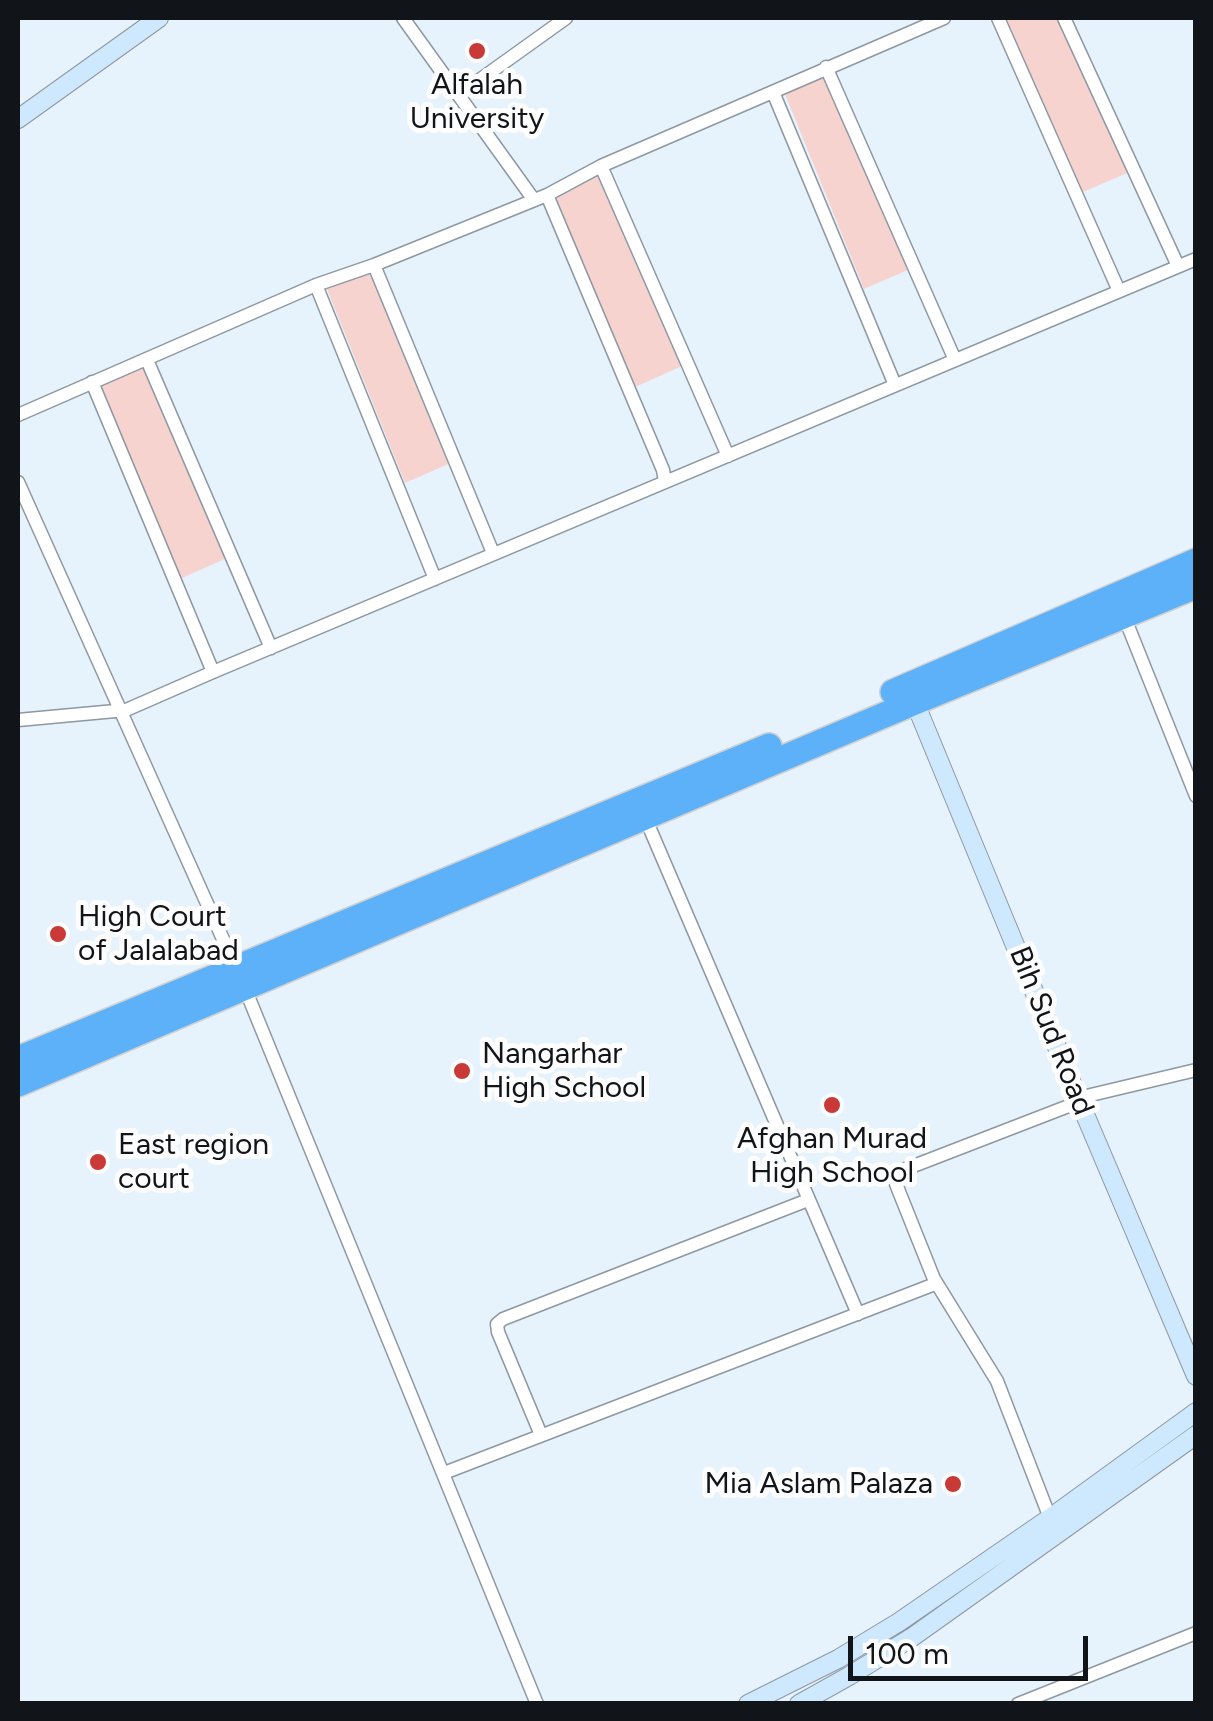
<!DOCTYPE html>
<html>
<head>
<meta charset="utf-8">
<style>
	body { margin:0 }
	#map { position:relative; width:1213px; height:1721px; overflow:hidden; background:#e6f2fc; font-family:Figtree,sans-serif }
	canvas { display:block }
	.frame { position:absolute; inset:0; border:20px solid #111418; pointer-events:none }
	.scale { position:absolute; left:848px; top:1636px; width:240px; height:45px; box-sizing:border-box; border:5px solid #111418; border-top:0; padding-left:12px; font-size:30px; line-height:35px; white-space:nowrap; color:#111418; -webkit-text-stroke:8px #fdfdfd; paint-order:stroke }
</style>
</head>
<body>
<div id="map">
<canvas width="1213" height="1721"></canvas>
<div class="frame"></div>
<div class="scale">100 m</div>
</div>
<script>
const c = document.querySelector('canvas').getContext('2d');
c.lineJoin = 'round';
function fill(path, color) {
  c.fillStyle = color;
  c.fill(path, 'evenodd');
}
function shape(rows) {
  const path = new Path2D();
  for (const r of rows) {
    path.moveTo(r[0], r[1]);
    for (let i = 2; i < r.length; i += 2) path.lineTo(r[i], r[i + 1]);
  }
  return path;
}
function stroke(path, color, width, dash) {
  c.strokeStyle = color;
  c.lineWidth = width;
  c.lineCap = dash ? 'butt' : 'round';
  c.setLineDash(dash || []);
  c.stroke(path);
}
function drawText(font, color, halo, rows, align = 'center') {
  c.font = font + ' Figtree,sans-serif';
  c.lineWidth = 10;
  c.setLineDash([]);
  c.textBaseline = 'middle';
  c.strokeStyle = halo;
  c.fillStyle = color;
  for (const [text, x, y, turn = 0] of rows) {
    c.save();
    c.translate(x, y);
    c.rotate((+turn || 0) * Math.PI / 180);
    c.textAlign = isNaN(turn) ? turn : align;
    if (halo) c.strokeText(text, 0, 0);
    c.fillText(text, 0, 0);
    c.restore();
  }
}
fill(shape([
	[1006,18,1063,18,1132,171,1083,192],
	[827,76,910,269,864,289,785,94],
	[601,174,682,366,635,387,554,193],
	[373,270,453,462,405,483,327,289],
	[146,366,227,558,180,579,97,386]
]), '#f7d3cf');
const street = shape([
	[403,18,534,200],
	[998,18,1119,291],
	[1064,18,1178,266],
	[826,67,955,360],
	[773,92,895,385],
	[460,94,566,18],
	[601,166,728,456],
	[547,195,663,470,665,482],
	[374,265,493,553],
	[316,285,435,579],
	[147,360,271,648],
	[92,382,213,672],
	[18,415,316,285,374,265,547,195,601,166,944,18],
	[18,482,244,986,537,1704],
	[1124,616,1196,796],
	[18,720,126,710,213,672,1196,259],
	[644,815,858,1314],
	[541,1435,498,1332,497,1324,503,1319,808,1200],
	[444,1473,935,1284,934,1279],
	[1050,1518,997,1381,934,1279,896,1184,903,1170,1079,1102,1078,1098,1196,1070],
	[1018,1704,1196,1633]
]);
const secondary = shape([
	[18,119,159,18],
	[911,693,1078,1098,1196,1376],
	[748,1704,838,1659,899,1622,1050,1518,1196,1412],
	[799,1704,849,1676,911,1638,1196,1435]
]);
const highway = shape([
	[893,692,1196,561],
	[18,1059,769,746],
	[18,1084,915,702,1196,586]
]);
stroke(street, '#8e98a1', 15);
stroke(secondary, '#8e98a1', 20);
stroke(highway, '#cfd0d1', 28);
stroke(street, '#fff', 12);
stroke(secondary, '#cee8fd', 18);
stroke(highway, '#5cb1f8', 25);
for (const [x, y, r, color] of [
	[477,51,10,"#c83937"],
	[58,934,10,"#c83937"],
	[462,1071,10,"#c83937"],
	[832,1105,10,"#c83937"],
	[98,1162,10,"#c83937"],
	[953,1484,10,"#c83937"]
]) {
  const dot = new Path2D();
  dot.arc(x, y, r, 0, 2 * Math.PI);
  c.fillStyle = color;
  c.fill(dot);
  stroke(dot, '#fdfdfd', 4);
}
drawText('30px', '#111418', '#fdfdfd', [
	["Alfalah",477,85,"center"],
	["University",477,119,"center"],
	["High Court",78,917],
	["of Jalalabad",78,951],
	["Nangarhar",482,1054],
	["High School",482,1088],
	["Afghan Murad",832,1139,"center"],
	["High School",832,1173,"center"],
	["East region",118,1145],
	["court",118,1179],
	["Mia Aslam Palaza",933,1484,"right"]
], 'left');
drawText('30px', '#111418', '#fdfdfd', [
	["Bih Sud Road",1051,1031,68]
]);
</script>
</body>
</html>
